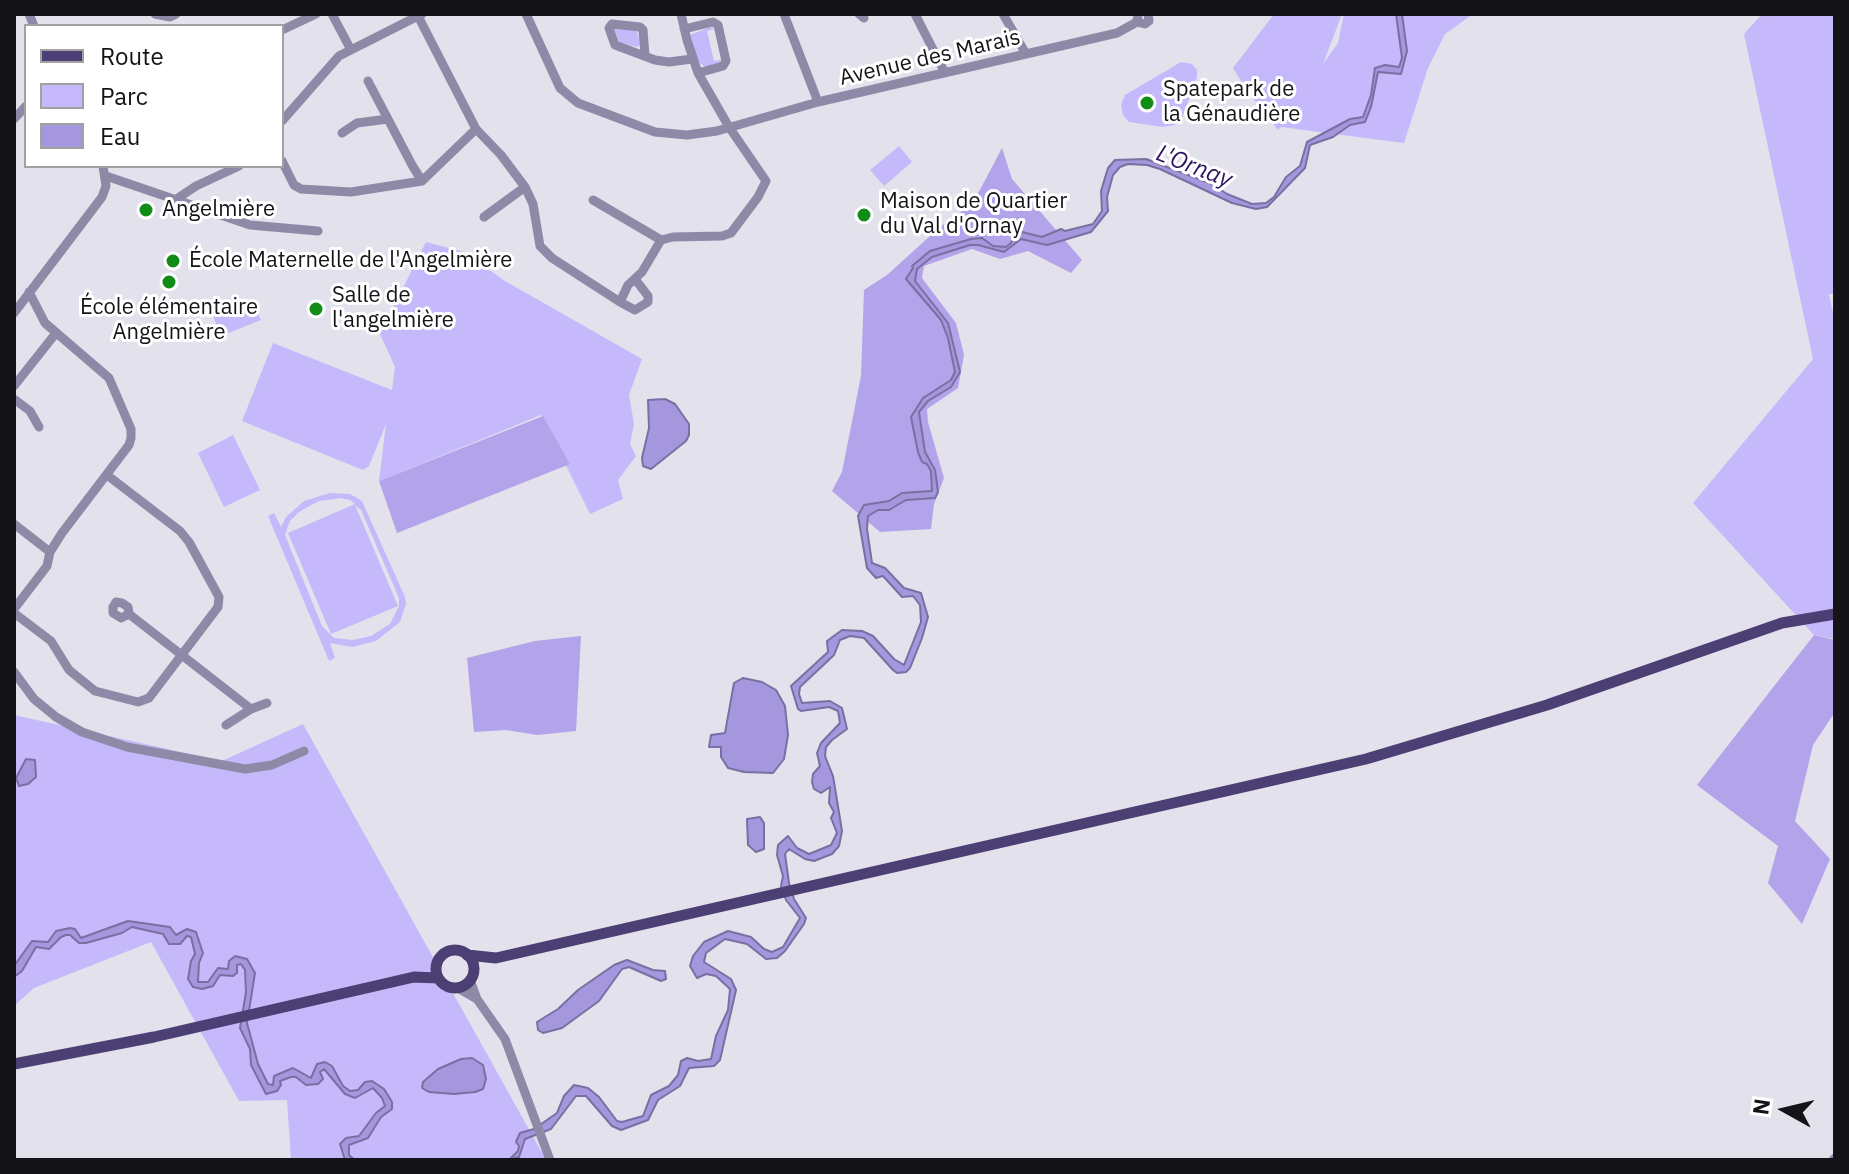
<!DOCTYPE html>
<html>
<head>
<meta charset="utf-8">
<style>
	body { margin:0 }
	#map { position:relative; width:1849px; height:1174px; overflow:hidden; background:#e2e1ec; font-family:"IBM Plex Sans",sans-serif }
	canvas { display:block }
	.frame { position:absolute; inset:0; border:16px solid #141317; pointer-events:none }
	.legend { position:absolute; left:24px; top:24px; width:260px; height:144px; box-sizing:border-box; background:#fff; border:2px solid #a1a1a2; margin:0; padding:10px 14px; list-style:none; font-size:24px; color:#141317 }
	.legend li { display:flex; align-items:center; gap:16px; height:40px }
	.legend b { width:40px; border:2px solid #a1a1a2 }
	.north { position:absolute; left:1745px; top:1070px; width:80px; height:80px; -webkit-text-stroke:6px #fff; paint-order:stroke; rotate:278deg; font-size:22px; font-weight:700; line-height:32px; text-align:center; color:#141317 }
	.north::after { content:''; display:block; margin:auto; width:28px; height:36px; background:#141317; clip-path:polygon(50% 0,100% 100%,50% 72%,0 100%) }
</style>
</head>
<body>
<div id="map">
<canvas width="1849" height="1174"></canvas>
<div class="frame"></div>
<ul class="legend">
<li><b style="height:10px;background:#4c3f73"></b>Route</li>
<li><b style="height:22px;background:#c6b9fb"></b>Parc</li>
<li><b style="height:22px;background:#a597dd"></b>Eau</li>
</ul>
<div class="north">N</div>
</div>
<script>
const c = document.querySelector('canvas').getContext('2d');
c.lineJoin = 'round';
function fill(path, color) {
  c.fillStyle = color;
  c.fill(path, 'evenodd');
}
function shape(rows) {
  const path = new Path2D();
  for (const r of rows) {
    if (r.length === 3) {
      path.moveTo(r[0] + r[2], r[1]);
      path.arc(r[0], r[1], r[2], 0, 2 * Math.PI);
      continue;
    }
    path.moveTo(r[0], r[1]);
    for (let i = 2; i < r.length; i += 2) path.lineTo(r[i], r[i + 1]);
  }
  return path;
}
function stroke(path, color, width, dash) {
  c.strokeStyle = color;
  c.lineWidth = width;
  c.lineCap = dash ? 'butt' : 'round';
  c.setLineDash(dash || []);
  c.stroke(path);
}
function drawText(font, color, halo, rows, align = 'center') {
  c.font = font + ' "IBM Plex Sans",sans-serif';
  c.lineWidth = 6;
  c.setLineDash([]);
  c.textBaseline = 'middle';
  c.strokeStyle = halo;
  c.fillStyle = color;
  for (const [text, x, y, turn = 0] of rows) {
    c.save();
    c.translate(x, y);
    c.rotate((+turn || 0) * Math.PI / 180);
    c.textAlign = isNaN(turn) ? turn : align;
    if (halo) c.strokeText(text, 0, 0);
    c.fillText(text, 0, 0);
    c.restore();
  }
}
fill(shape([
	[1274,14,1342,14,1323,64,1338,43,1344,14,1473,14,1445,34,1428,68,1404,143,1281,127,1278,130,1247,91,1233,68],
	[1762,14,1835,14,1835,294,1829,294,1835,322,1835,639,1814,635,1693,503,1813,359,1744,34],
	[710,27,714,29,707,31,714,61,721,60,719,63,705,67,696,60,690,35],
	[616,28,637,31,640,44,638,47,620,43,614,29],
	[1181,62,1192,64,1197,70,1197,77,1182,118,1175,125,1163,127,1129,122,1123,115,1121,105,1125,95],
	[899,146,912,162,884,186,870,170],
	[426,242,464,252,505,281,642,359,629,395,634,424,630,444,636,456,618,480,623,499,590,514,541,415,379,481,386,424,369,466,363,470,242,421,273,343,392,390,395,367,380,334],
	[252,299,261,320,221,336,213,316],
	[233,435,260,490,224,507,198,453],
	[330,493,350,494,362,501,405,597,406,604,400,622,376,641,352,647,330,643,335,658,329,661,268,516,274,513,281,527,286,517,304,501],
	[341,498,350,500,355,504,288,533,331,634,398,606,355,505,361,510,399,598,399,606,390,624,371,636,353,640,334,638,322,626,285,535,290,521,299,512,319,501],
	[14,715,222,761,303,724,546,1160,291,1160,287,1100,239,1101,151,942,34,988,14,1006]
]), '#c6b9fb');
fill(shape([
	[1002,148,1012,179,1082,260,1071,273,1028,251,1000,259,972,249,924,266,922,278,956,323,964,355,958,388,927,409,928,422,944,478,934,504,931,529,880,532,832,491,842,472,861,376,864,290,887,275,940,227,973,203],
	[543,416,570,464,397,533,379,481],
	[1814,635,1835,640,1835,712,1813,745,1795,821,1830,859,1802,924,1768,883,1778,846,1697,785],
	[581,636,576,731,537,735,506,730,474,732,467,658,535,641]
]), '#b2a3ea');
const water = shape([
	[1396,14,1402,14,1407,51,1401,74,1378,72,1371,107,1365,122,1350,125,1333,137,1310,145,1305,168,1267,207,1256,209,1232,203,1160,169,1147,165,1128,164,1120,167,1113,175,1107,197,1108,211,1091,232,1047,245,1021,239,1004,252,978,245,970,245,932,257,917,269,915,281,948,323,960,372,951,387,928,401,919,412,925,452,935,470,938,492,935,498,906,500,889,510,878,510,868,516,867,529,872,563,885,568,904,588,921,593,928,617,922,638,910,668,906,672,897,673,893,670,864,638,850,636,840,640,834,655,800,687,799,694,802,703,830,701,842,708,847,729,832,740,826,747,825,756,833,776,842,831,839,846,832,854,814,861,805,859,789,849,785,854,789,883,794,899,806,918,804,924,785,951,777,958,766,959,747,944,725,939,706,953,704,962,731,979,736,990,720,1060,714,1066,689,1068,680,1086,658,1100,648,1120,621,1130,612,1126,586,1096,576,1096,551,1129,525,1139,519,1157,509,1160,518,1151,519,1146,516,1142,520,1133,534,1129,557,1113,564,1096,574,1085,588,1088,599,1097,617,1121,622,1122,643,1116,651,1095,669,1086,678,1075,681,1061,687,1058,698,1061,711,1059,716,1036,728,1010,730,989,716,976,706,974,697,978,690,966,693,956,704,942,728,931,751,937,764,949,772,952,783,947,800,918,786,900,781,886,783,876,777,855,778,845,788,836,797,848,809,854,831,845,837,833,831,818,834,812,829,803,830,787,821,793,814,789,812,782,813,774,820,766,817,753,821,743,840,723,838,711,829,707,801,711,798,709,791,686,828,652,827,641,842,630,862,631,873,636,894,659,904,665,921,622,920,605,913,596,902,597,883,576,876,578,867,568,858,516,864,505,889,501,902,493,932,491,931,471,927,464,922,462,918,452,911,417,923,398,951,380,955,372,948,338,941,320,906,279,913,268,912,266,930,251,971,239,982,238,993,246,1006,247,1011,243,1013,236,1022,232,1042,237,1061,229,1065,231,1093,224,1102,211,1101,191,1108,168,1115,160,1146,159,1212,184,1227,194,1252,204,1266,203,1274,197,1286,177,1300,166,1307,142,1350,119,1363,117,1371,95,1375,68,1385,65,1399,67,1402,58,1396,14],
	[665,399,675,404,689,424,689,435,686,441,651,469,643,466,642,458,649,428,648,400,665,399],
	[743,678,762,682,776,690,785,706,788,735,784,759,773,773,744,772,728,768,721,757,721,747,709,747,711,735,725,733,734,683,743,678],
	[26,759,35,760,36,777,28,784,19,786,16,778,26,759],
	[760,817,764,823,764,849,756,852,748,845,747,819,760,817],
	[128,921,170,927,176,935,187,929,196,932,203,953,199,963,198,982,208,982,218,968,228,969,229,961,235,956,247,959,255,973,247,1023,258,1064,268,1084,273,1085,274,1076,293,1068,311,1078,317,1064,325,1062,332,1066,343,1086,350,1091,358,1090,365,1082,372,1081,384,1089,392,1102,392,1109,381,1117,368,1138,349,1145,349,1155,355,1160,345,1160,340,1144,346,1138,359,1136,376,1113,385,1106,382,1098,373,1088,355,1098,345,1094,324,1069,320,1072,323,1079,318,1084,306,1085,296,1077,291,1077,280,1081,281,1085,277,1091,266,1094,251,1065,250,1049,240,1028,246,992,245,970,241,964,237,965,237,973,233,976,220,975,213,986,202,989,193,987,188,979,191,961,195,954,191,937,187,936,180,944,169,944,163,934,132,927,122,933,86,943,79,943,70,935,66,935,61,937,49,949,36,947,22,971,14,977,14,966,32,941,48,942,56,931,70,928,75,929,81,938,128,921],
	[627,960,653,970,665,971,666,979,661,981,629,967,622,969,599,1001,562,1028,543,1033,538,1030,537,1022,558,1009,578,990,614,965,627,960],
	[472,1058,483,1065,486,1079,483,1089,475,1092,454,1094,429,1092,422,1088,423,1082,438,1069,461,1059,472,1058]
]);
fill(water, '#a597dd');
stroke(water, '#7a6fa2', 2);
stroke(shape([
	[29,14,34,26],
	[155,14,170,17,176,14],
	[332,14,351,50],
	[526,14,560,88,578,103,655,132,687,135,717,131,818,102,1117,33,1137,22],
	[784,14,818,102],
	[859,14,864,18],
	[915,14,945,73],
	[1003,14,1026,54],
	[1138,14,1137,22,1145,24,1149,21,1148,14],
	[418,16,476,129,501,155,525,187,533,204,540,246,552,258,620,302],
	[684,29,713,22,718,25,726,61,723,66,698,73],
	[282,30,316,14],
	[645,55,643,30,640,27,612,24,609,28,615,45,655,60,669,62,692,59],
	[368,81,412,165,422,181],
	[14,119,26,106],
	[282,121,339,56,422,14],
	[342,133,357,123,388,119],
	[282,161,294,185,301,189,351,192,422,181],
	[106,176,250,225,318,231],
	[422,181,476,129],
	[178,198,196,186,239,166],
	[593,200,661,240],
	[484,217,525,187],
	[635,279,648,296,648,302,635,310,620,302,628,285,642,272,661,240,673,237,722,236,731,233,758,197,766,181,729,127,698,73,687,40,681,14],
	[14,313,102,197,106,186,103,166],
	[14,386,56,333],
	[14,399,30,411,39,427],
	[14,524,50,552],
	[14,609,47,566,50,552,62,533,129,445,131,438,131,429,109,378,45,323,29,292],
	[14,613,51,641,69,670,95,691,138,702,149,698,218,607,219,597,189,542,180,531,107,475],
	[129,614,121,618,113,613,113,607,116,602,122,603,128,607,129,614,251,709,226,725],
	[14,672,34,699,56,717,82,732,127,747,245,769,272,765,304,751],
	[251,709,267,703],
	[470,980,477,999],
	[458,988,477,999,505,1039,550,1160],
	[1833,1160,1835,1158]
]), '#8e89a7', 9);
stroke(shape([
	[455,969,19],
	[467,955,496,958,1366,759,1547,705,1782,623,1835,614],
	[14,1064,154,1037,414,977,438,978]
]), '#4c3f73', 11);
for (const [x, y, r, color] of [
	[1147,103,8,"#118c17"],
	[146,210,8,"#118c17"],
	[864,215,8,"#118c17"],
	[173,261,8,"#118c17"],
	[169,282,8,"#118c17"],
	[316,309,8,"#118c17"]
]) {
  const dot = new Path2D();
  dot.arc(x, y, r, 0, 2 * Math.PI);
  c.fillStyle = color;
  c.fill(dot);
  stroke(dot, '#fff', 3);
}
drawText('22px', '#141317', '#fff', [
	["Avenue des Marais",930,58,-13]
]);
drawText('22px', '#141317', '#fff', [
	["Spatepark de",1163,90],
	["la Génaudière",1163,115],
	["Maison de Quartier",880,202],
	["du Val d'Ornay",880,227],
	["Angelmière",162,210],
	["École Maternelle de l'Angelmière",189,261],
	["Salle de",332,296],
	["l'angelmière",332,321],
	["École élémentaire",169,308,"center"],
	["Angelmière",169,333,"center"]
], 'left');
drawText('italic 24px', '#301263', '#fff', [
	["L'Ornay",1194,167,21]
]);
</script>
</body>
</html>
